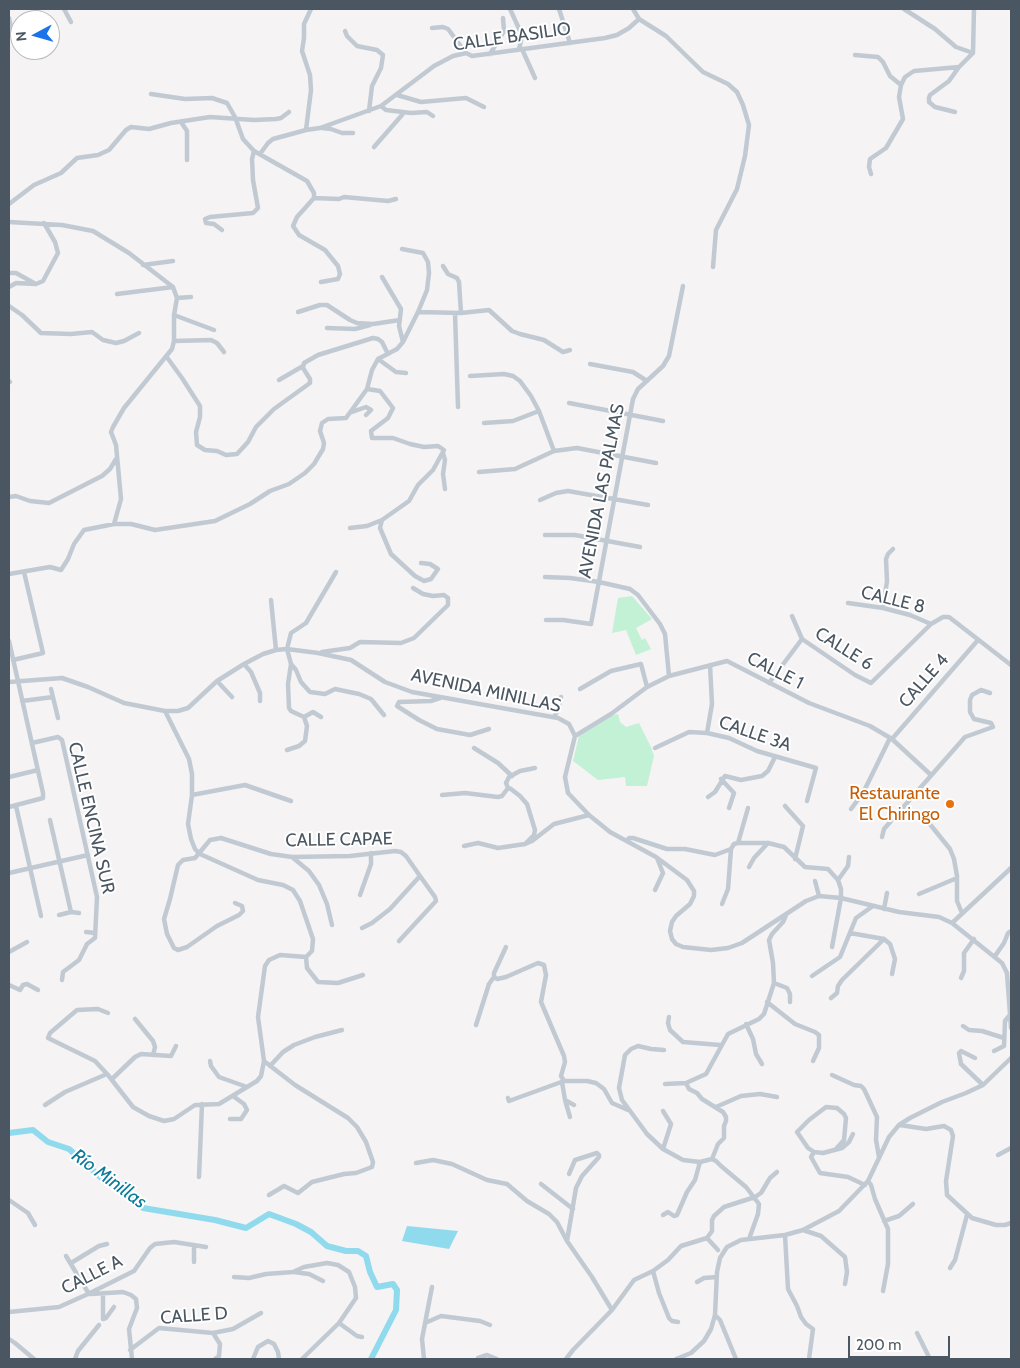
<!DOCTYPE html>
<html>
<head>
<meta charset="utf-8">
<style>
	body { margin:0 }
	#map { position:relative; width:1020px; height:1368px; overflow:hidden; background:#f5f3f3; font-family:Cabin,sans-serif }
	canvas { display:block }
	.frame { position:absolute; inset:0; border:10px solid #4a5661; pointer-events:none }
	.north { position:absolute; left:10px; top:10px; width:50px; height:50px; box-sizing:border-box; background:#fff; border:1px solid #b7bbc0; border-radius:50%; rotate:264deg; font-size:14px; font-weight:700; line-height:20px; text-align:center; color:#4a5661 }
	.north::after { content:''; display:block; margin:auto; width:18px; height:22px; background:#1a73e8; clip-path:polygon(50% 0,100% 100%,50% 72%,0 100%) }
	.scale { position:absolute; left:848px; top:1336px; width:102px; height:22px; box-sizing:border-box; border:2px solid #4a5661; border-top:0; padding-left:6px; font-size:15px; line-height:18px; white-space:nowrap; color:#4a5661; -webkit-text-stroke:4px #fff; paint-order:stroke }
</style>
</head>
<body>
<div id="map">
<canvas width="1020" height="1368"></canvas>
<div class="frame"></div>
<div class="north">N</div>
<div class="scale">200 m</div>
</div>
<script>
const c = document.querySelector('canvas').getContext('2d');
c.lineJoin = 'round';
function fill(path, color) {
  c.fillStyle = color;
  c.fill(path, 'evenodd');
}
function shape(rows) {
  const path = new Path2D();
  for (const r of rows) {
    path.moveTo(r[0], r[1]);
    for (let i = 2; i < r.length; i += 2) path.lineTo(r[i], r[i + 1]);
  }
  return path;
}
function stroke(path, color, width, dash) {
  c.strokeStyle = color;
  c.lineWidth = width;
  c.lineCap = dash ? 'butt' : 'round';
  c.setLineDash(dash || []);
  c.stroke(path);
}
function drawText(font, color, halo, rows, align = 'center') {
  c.font = font + ' Cabin,sans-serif';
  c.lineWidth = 4;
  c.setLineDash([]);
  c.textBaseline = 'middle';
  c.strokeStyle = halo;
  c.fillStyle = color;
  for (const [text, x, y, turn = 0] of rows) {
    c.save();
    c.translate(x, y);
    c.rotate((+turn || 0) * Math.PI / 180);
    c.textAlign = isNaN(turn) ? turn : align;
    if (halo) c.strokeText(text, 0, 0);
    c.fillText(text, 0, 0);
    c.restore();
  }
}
fill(shape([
	[632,596,652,619,636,628,642,640,645,638,651,649,636,655,626,630,612,633,618,598],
	[618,714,620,722,626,727,639,723,651,747,654,756,647,786,626,786,625,777,598,780,573,761,579,736,613,715]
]), '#c3f1d5');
fill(shape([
	[407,1226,458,1231,449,1249,402,1241]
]), '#90daee');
stroke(shape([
	[9,1133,33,1130,48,1142,69,1149,106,1182,119,1183,143,1208,215,1220,246,1228,269,1214,296,1224,311,1232,327,1246,346,1251,358,1251,366,1256,370,1272,377,1287,393,1284,397,1290,396,1310,371,1359]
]), '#90daee', 6);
stroke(shape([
	[64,9,71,22],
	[510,9,521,33,521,41,519,49],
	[559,9,570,43],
	[633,9,639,19,666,36,703,72,728,84,737,92,743,105,749,125,745,156,737,189,716,230,713,267],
	[904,9,935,29,956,47,973,53],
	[9,18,14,42],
	[432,28,443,27,448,29,466,53],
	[345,31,347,36,357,46,377,50,383,55,381,68,372,86,369,111],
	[522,49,535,78],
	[490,54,504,31,503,18],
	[855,55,878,57,883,62,890,76,901,85],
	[151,94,185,99,212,98,227,103,235,117,243,139,254,151,307,181,314,193,314,198],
	[397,95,421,102,466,98,484,107],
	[381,106,386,110,411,113,427,112,433,116],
	[955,112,935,107,929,102,929,98,930,95,949,81,959,67,973,53,974,9],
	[181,122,187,131,187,160],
	[322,128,331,129,342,133,353,133],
	[306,130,311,90,310,75,302,51,304,38,304,24,311,9],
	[374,147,402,115,403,112],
	[260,154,268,143,273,139,306,130,320,128,381,106,434,66,453,56,466,53,472,56,605,38,617,35,629,28,639,19],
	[871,174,869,167,870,159,886,148,903,119,899,97,901,85,905,77,914,71,959,67],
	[314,198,297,217,293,226,299,235,325,250,338,266,340,274,338,279,321,282],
	[314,198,339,199,344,197,388,201,396,199],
	[9,204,34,185,61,173,77,158,98,155,109,150,126,130,131,127,149,129,171,123,210,117,254,120,276,119,281,118,289,112],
	[9,222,62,225,93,231,129,253,173,287,177,298,174,315,174,341,172,349,124,408,113,427,111,432,116,445,121,499,114,524],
	[222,230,214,224,206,223,205,219,210,217,253,213,258,208,253,180,252,159,254,151],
	[143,265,173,261],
	[443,266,448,274,457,278,459,282,461,313],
	[9,273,16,273,34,283],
	[382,277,401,309,399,326,403,342],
	[9,287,16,283,36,284,43,281,58,253,55,242,44,223],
	[117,294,173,287],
	[177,298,191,297],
	[9,306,22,315,41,333,71,334,92,332,103,340,116,343,124,341,139,333],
	[298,312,320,305,327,305,350,320,357,323,373,324,400,320],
	[418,312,461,313,489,310,512,331,520,334,544,340,563,352,570,350],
	[455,313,458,407],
	[174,315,214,330],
	[327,328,355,329,370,325],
	[174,341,211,340,217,343,224,352],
	[166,356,182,378,200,406,200,417,196,432,197,445,205,450,217,451,226,455,237,454,248,442,256,427,274,409,310,383,310,379,303,368,304,363,318,355,373,338,378,339,382,342,388,354],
	[378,359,396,372,406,373],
	[590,364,633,372,647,381],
	[470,376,504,374,513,376,520,381,531,396,539,411,554,451],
	[279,380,303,366],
	[9,381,10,382],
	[367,389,380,391,393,408,388,418,371,431,372,438,393,438,410,444,424,447,438,446,444,450,433,470,418,485,409,501,382,520,380,528,391,554,415,576,424,581,431,579,438,569,430,564,421,563],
	[569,403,663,421],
	[352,412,366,407,371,410,366,415],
	[484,423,513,421,539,411],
	[443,453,445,460,443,474,445,489],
	[479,472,515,469,554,451,577,448,656,463],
	[9,497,16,496,30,501,49,503,102,476,110,469,116,459],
	[540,500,556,493,568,491,648,505],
	[350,528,367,526,382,520],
	[545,535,575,535,640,547],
	[9,574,50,567,61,570,68,559,74,544,84,530,114,524,131,524,155,530,215,521,250,504,270,491,289,484,305,473,314,464,323,449,324,443,320,431,322,423,328,419,346,418,367,389,372,370,378,359,397,349,403,342,418,312,427,290,429,273,428,262,423,253,402,249],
	[545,577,570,578,599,582,630,589,638,595,660,624,665,634,669,676],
	[271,600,276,650],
	[848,603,883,608,910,615,931,624],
	[883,608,887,581,886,559,888,554,893,549],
	[792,616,802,639,855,675,871,683,931,624,943,617,949,617,1011,665],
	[546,620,563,620,591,624,633,399,638,389,663,366,669,356,683,286],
	[9,641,43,793,43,798,9,807],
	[322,652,350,648,360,642,401,643,414,638,448,605,448,598,444,595,433,596,423,594,413,588],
	[13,660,43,653,24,572],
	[244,664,251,672,260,693,260,701],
	[291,664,296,670,301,682,310,692,325,694,335,689,359,694,371,699,384,715],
	[217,681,232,697],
	[9,682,62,678,88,687,124,703,165,711,178,711,188,708,217,681,244,664,263,654,276,650,287,649,318,653,351,660,385,682,412,692,558,718,569,724,575,736,565,777,568,793,589,815,610,832,656,857,687,880,694,891,694,896,690,904,676,916,672,922,670,931,672,939,676,944,683,947,711,950,728,948,742,943,806,901,819,896,841,898,899,912,939,917,952,923,1002,963,1007,973,1011,1028],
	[769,683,802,639],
	[51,689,58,718],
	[580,689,611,671,641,664,647,687],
	[440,698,431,701,399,702,397,706,419,720,437,729,470,735,489,729],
	[22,701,53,697],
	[304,717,313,712,321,717],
	[554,717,558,710,561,697],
	[707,733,712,704,710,665],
	[575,736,611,714,647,687,669,676,727,661,809,703,870,726,892,739,931,775],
	[892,739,978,640],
	[32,743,58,737,62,740,97,897,95,938,87,944,79,960,63,972,62,980],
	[474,748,498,763,512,776],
	[655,748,689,732,707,733,729,738,757,751,816,768,807,801],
	[287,750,299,746,305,741,307,726,304,717,291,711,289,708,288,684,291,664,287,649,291,633,306,623,336,572],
	[9,777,38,770],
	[721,779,734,793,729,808],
	[508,788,506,783,509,777,520,771,535,768],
	[192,795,245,785,291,801],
	[442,795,465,793,498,797,502,796,508,788,511,789,520,796,527,804,535,830,534,835,525,844],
	[708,797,715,792,725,776,741,780,762,776,768,771,775,757],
	[16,806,41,916],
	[785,806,803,826,795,859],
	[851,809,863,793,890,738],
	[50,820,71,912],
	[929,823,950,849,954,859,957,876,957,901,962,913],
	[882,837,884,829,965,737,993,727,991,723,974,719,970,712,970,700,972,695,981,690,990,693],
	[627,840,629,838,633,838,667,849,685,849,715,855,731,849],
	[738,843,768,843,784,847,805,867,828,869,838,880],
	[464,846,478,843,498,848,525,844,532,841,554,824,589,815],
	[292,857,309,871,319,885,327,904,332,925],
	[749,867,754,858,768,843],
	[9,873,88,855],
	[815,881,819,896],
	[655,890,663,873,657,858],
	[919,894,957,878],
	[360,895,371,864,371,853],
	[235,903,242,906,243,911,239,915,217,926,187,947,178,950,174,948,167,934,164,919,170,899,178,865,183,860,195,858,210,840,221,838,271,854,292,857,350,856,395,851,401,852,406,856,420,876,435,897,436,901,399,941],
	[722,904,728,889,731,849,734,844,738,843,748,808],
	[884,909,887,893],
	[59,915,71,912,79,913],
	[952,923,1011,868],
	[362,928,372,923,390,909,420,876],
	[86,932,95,933],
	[850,933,884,939,890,944,895,959,892,974],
	[506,947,494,973,494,977,497,979,506,977,538,963,544,965,546,975,541,1002,564,1056,565,1062,561,1076,564,1081],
	[832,947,841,898,841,889,838,880,848,866,849,857],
	[9,952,27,942],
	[995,956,1004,943,1008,933,1011,931],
	[306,957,307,968,318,982,338,983,363,975],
	[812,976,840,957,856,918,873,906],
	[961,978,964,971,964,953,974,939],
	[774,983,787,988,790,994,790,1002],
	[9,985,20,990,23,985,27,984,38,990],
	[831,998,837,993,838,986,842,980,884,939],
	[767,1002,795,1024,815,1032,819,1035,819,1048,813,1061],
	[108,1013,98,1009,77,1010,50,1033,48,1038,95,1061,108,1075,133,1107,149,1116,164,1121,174,1119,195,1105,219,1104,257,1081,261,1076,264,1061,258,1017,265,966,269,960,280,955,306,957,312,951,313,939,300,901,293,890,283,885,258,880,200,854,195,849,191,839,188,824,192,795,192,774,189,759,165,711],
	[669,1017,668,1023,670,1030,683,1042,720,1045],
	[135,1019,153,1041,155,1047,153,1055],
	[746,1024,753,1039,756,1054,762,1064],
	[476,1025,489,984,494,977],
	[963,1026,969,1030,982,1031,1004,1038],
	[664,1050,651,1049,638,1046,631,1049,625,1055,619,1088,622,1100,647,1134,663,1149,683,1160,700,1162,712,1159,716,1161,721,1166,746,1187,759,1204,758,1214,749,1239],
	[994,1051,1004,1046,1005,1021,1009,1016],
	[975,1058,961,1051,959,1053,961,1064,983,1085],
	[210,1061,211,1066,219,1077,247,1087],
	[264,1061,295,1085,348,1118,357,1127,366,1142,373,1162,372,1167,356,1173,344,1174,312,1182,298,1193,284,1186,269,1195],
	[270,1066,283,1052,294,1045,315,1037,342,1030],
	[832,1075,854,1085,861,1086,864,1089,877,1117,876,1140,879,1157],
	[112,1079,135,1057,141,1054,171,1056,176,1046],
	[562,1082,565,1100,574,1105],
	[686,1083,689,1089,697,1093,702,1099,723,1112,726,1117,726,1121,724,1126,724,1138,718,1144,712,1159],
	[665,1084,686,1083,706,1074,728,1034,759,1019,764,1014,774,983,773,963,769,940,772,934,783,922,786,915],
	[508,1098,509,1101,564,1081,587,1081,596,1083,604,1089,612,1103,628,1110],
	[565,1100,570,1117],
	[45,1105,65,1092,107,1074],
	[716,1107,741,1096,760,1094,777,1097],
	[663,1111,671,1124,663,1149],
	[230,1119,241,1119,247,1110,244,1104,233,1096],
	[900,1125,926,1129,944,1126,951,1130,953,1136,946,1181,947,1195,972,1218,996,1225,1005,1225,1011,1223],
	[836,1149,844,1140,846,1118,844,1114,837,1108,826,1107,809,1120,797,1132,808,1148,814,1152,823,1153,842,1148,849,1142,853,1134],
	[814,1152,811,1157,820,1173,848,1177,865,1185],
	[998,1155,1011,1148],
	[416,1163,433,1160,452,1164,487,1180,507,1184,527,1201,549,1214,557,1222,567,1241,592,1277,612,1310],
	[199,1177,202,1104],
	[868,1181,871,1185,875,1199,888,1229,888,1264,883,1291],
	[541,1184,573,1209],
	[9,1200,28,1213,35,1225],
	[663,1215,668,1212,674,1216,677,1215,687,1192,695,1180,700,1162],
	[884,1221,899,1216,913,1204],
	[803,1230,821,1236,845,1257,847,1272,845,1284],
	[785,1235,788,1289,797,1306,801,1317,806,1324,813,1329,809,1359],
	[707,1238,718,1250],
	[567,1241,576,1188,582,1176,599,1157,599,1155,597,1153,575,1160,569,1174],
	[194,1245,194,1262],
	[66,1256,89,1294],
	[71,1263,99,1246,107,1244],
	[950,1268,955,1260,967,1215],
	[653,1271,659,1293,669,1318,672,1321,678,1322],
	[294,1272,309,1274,323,1281],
	[234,1277,249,1278,266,1274,293,1272,304,1267,327,1263,338,1265,349,1272,355,1287,356,1298,339,1323,302,1359],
	[697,1282,704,1278,717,1277],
	[103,1293,103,1319,106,1318,114,1307],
	[91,1294,123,1292,131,1295,136,1299,137,1308,129,1329,132,1359],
	[9,1312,59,1307,88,1294,134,1271,150,1248,155,1244,174,1242,206,1247],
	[715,1315,720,1320,736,1359],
	[339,1323,357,1336,362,1337],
	[425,1323,441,1316,480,1321,490,1325],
	[213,1333,220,1344,219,1356,215,1359],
	[917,1333,930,1359],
	[9,1339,15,1343,34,1359],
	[130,1350,159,1328,213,1333,233,1329,261,1313],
	[75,1359,78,1351,99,1325],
	[253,1359,258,1347,268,1341,274,1344,278,1352,279,1359],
	[424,1359,422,1339,432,1287],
	[478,1359,478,1358,487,1355,497,1359],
	[566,1359,573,1350,612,1310,634,1280,653,1271,668,1260,681,1246,707,1238,712,1231,712,1220,714,1216,724,1207,755,1197,761,1193,770,1178,777,1172],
	[676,1359,691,1353,704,1341,711,1329,715,1315,717,1272,720,1258,727,1247,741,1240,785,1235,803,1230,839,1211,868,1181,889,1137,899,1125,910,1118,942,1102,966,1093,983,1085,1011,1058]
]), '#c1cad2', 4.5);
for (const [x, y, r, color] of [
	[950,804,5,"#e8710a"]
]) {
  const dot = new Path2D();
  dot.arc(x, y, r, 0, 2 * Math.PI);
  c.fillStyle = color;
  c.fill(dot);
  stroke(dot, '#fff', 2);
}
drawText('18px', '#4a5661', '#fff', [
	["CALLE BASILIO",512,37,-8],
	["AVENIDA LAS PALMAS",602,491,-79],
	["CALLE 8",893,600,14],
	["CALLE 6",844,649,32],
	["CALLE 1",775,671,27],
	["CALLE 4",924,681,-49],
	["AVENIDA MINILLAS",486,691,12],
	["CALLE 3A",755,734,19],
	["CALLE ENCINA SUR",91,818,77],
	["CALLE CAPAE",339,840,-1],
	["CALLE A",92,1275,-27],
	["CALLE D",194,1316,-4]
]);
drawText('18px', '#c56008', '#fff', [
	["Restaurante",940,794],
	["El Chiringo",940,815]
], 'right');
drawText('italic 19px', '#0c7c9b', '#fff', [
	["Río Minillas",109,1179,36]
]);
</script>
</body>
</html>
